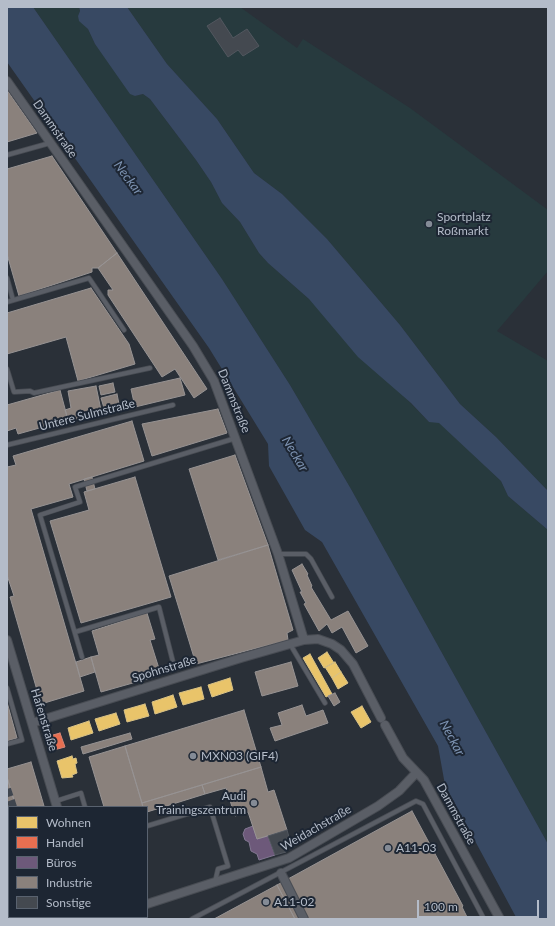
<!DOCTYPE html>
<html>
<head>
<meta charset="utf-8">
<style>
	body { margin:0 }
	#map { position:relative; width:555px; height:926px; overflow:hidden; background:#2a3038; font-family:Lato,sans-serif }
	canvas { display:block }
	.frame { position:absolute; inset:0; border:8px solid #b4bcc9; pointer-events:none }
	.legend { position:absolute; left:8px; top:806px; width:140px; height:112px; box-sizing:border-box; background:#1d2633; border:1px solid #59626f; margin:0; padding:5px 7px; list-style:none; font-size:12px; color:#b4bcc9 }
	.legend li { display:flex; align-items:center; gap:8px; height:20px }
	.legend b { width:20px; border:1px solid #59626f }
	.scale { position:absolute; left:417px; top:900px; width:122px; height:18px; box-sizing:border-box; border:2px solid #b4bcc9; border-top:0; padding-left:5px; font-size:12px; line-height:14px; white-space:nowrap; color:#b4bcc9; -webkit-text-stroke:3px #1d2633; paint-order:stroke }
</style>
</head>
<body>
<div id="map">
<canvas width="555" height="926"></canvas>
<div class="frame"></div>
<ul class="legend">
<li><b style="height:11px;background:#e9c46a"></b>Wohnen</li>
<li><b style="height:11px;background:#e76f51"></b>Handel</li>
<li><b style="height:11px;background:#6d597a"></b>Büros</li>
<li><b style="height:11px;background:#8a817c"></b>Industrie</li>
<li><b style="height:11px;background:#444950"></b>Sonstige</li>
</ul>
<div class="scale">100 m</div>
</div>
<script>
const c = document.querySelector('canvas').getContext('2d');
c.lineJoin = 'round';
function fill(path, color) {
  c.fillStyle = color;
  c.fill(path, 'evenodd');
}
function shape(rows) {
  const path = new Path2D();
  for (const r of rows) {
    path.moveTo(r[0], r[1]);
    for (let i = 2; i < r.length; i += 2) path.lineTo(r[i], r[i + 1]);
  }
  return path;
}
function stroke(path, color, width, dash) {
  c.strokeStyle = color;
  c.lineWidth = width;
  c.lineCap = dash ? 'butt' : 'round';
  c.setLineDash(dash || []);
  c.stroke(path);
}
function drawText(font, color, halo, rows, align = 'center') {
  c.font = font + ' Lato,sans-serif';
  c.lineWidth = 4;
  c.setLineDash([]);
  c.textBaseline = 'middle';
  c.strokeStyle = halo;
  c.fillStyle = color;
  for (const [text, x, y, turn = 0] of rows) {
    c.save();
    c.translate(x, y);
    c.rotate((+turn || 0) * Math.PI / 180);
    c.textAlign = isNaN(turn) ? turn : align;
    if (halo) c.strokeText(text, 0, 0);
    c.fillText(text, 0, 0);
    c.restore();
  }
}
fill(shape([
	[33,7,79,7,80,12,78,16,88,29,95,44,135,96,143,94,150,99,196,160,211,182,222,203,240,222,259,253,268,263,309,299,429,422,439,422,501,481,508,496,548,530,548,844,351,489,290,385,222,279],
	[127,7,240,7,297,48,303,39,410,108,548,210,548,271,497,331,548,361,548,491,496,437,460,404,400,325,327,239,282,194,254,173,217,119,167,64]
]), '#273a3e');
fill(shape([
	[7,7,33,7,222,279,290,385,351,489,548,844,548,919,517,919,445,785,438,746,322,542,305,530,269,466,268,444,209,348,7,62],
	[79,7,127,7,167,64,217,119,254,173,282,194,327,239,400,325,460,404,496,437,548,491,548,530,508,496,501,481,439,423,429,422,411,403,358,357,309,299,268,263,259,253,240,222,222,203,211,182,196,160,150,99,143,94,135,96,130,94,95,44,88,29,79,21,78,16,80,11]
]), '#384963');
const homes = shape([
	[327,652,334,663,324,668,318,658,327,652],
	[310,654,332,694,326,697,303,658,310,654],
	[335,662,341,672,332,678,325,667,335,662],
	[341,672,348,683,338,689,332,678,341,672],
	[230,678,233,690,212,697,208,685,230,678],
	[201,687,204,699,183,705,179,693,201,687],
	[173,695,177,707,155,714,152,702,173,695],
	[145,704,149,716,127,722,124,710,145,704],
	[362,706,371,722,361,728,351,712,362,706],
	[116,713,120,724,99,731,95,719,116,713],
	[89,721,93,733,71,740,68,728,89,721],
	[72,756,73,759,76,758,77,763,75,764,77,773,72,775,73,777,62,778,57,761,72,756]
]);
fill(homes, '#e9c46a');
stroke(homes, '#d9c286', 1);
const shops = shape([
	[60,733,65,747,50,751,46,737,60,733]
]);
fill(shops, '#e76f51');
stroke(shops, '#d88675', 1);
const offices = shape([
	[253,826,257,839,268,836,275,855,259,860,257,854,251,851,249,842,245,840,243,834,245,829,253,826]
]);
fill(offices, '#6d597a');
stroke(offices, '#827792', 1);
const industry = shape([
	[7,90,37,133,7,142,7,90],
	[52,156,117,253,98,268,92,268,92,272,19,296,7,254,7,169,52,156],
	[117,253,207,389,194,398,175,369,162,377,108,295,108,290,113,290,98,268,117,253],
	[91,288,129,344,135,364,78,381,66,337,7,354,7,313,91,288],
	[180,378,185,395,135,407,131,389,180,378],
	[113,383,115,392,101,395,99,386,113,383],
	[96,386,102,415,68,420,65,410,71,408,68,391,96,386],
	[60,390,68,420,18,434,16,428,7,431,7,405,60,390],
	[117,394,119,404,104,408,101,398,117,394],
	[218,409,227,433,152,456,142,424,218,409],
	[132,421,144,461,69,484,73,497,31,509,84,691,41,704,10,597,14,596,7,575,7,467,16,465,13,456,132,421],
	[235,455,268,545,218,560,189,469,235,455],
	[92,477,95,489,87,491,84,479,92,477],
	[135,477,171,597,81,623,50,521,89,510,84,492,135,477],
	[268,545,293,630,287,633,288,640,196,664,169,576,268,545],
	[302,564,308,574,307,575,312,586,311,587,331,620,348,611,368,646,356,653,342,627,332,633,327,624,319,631,304,604,306,603,300,592,302,592,292,570,302,564],
	[147,613,155,639,150,640,161,675,101,692,91,657,99,655,92,631,147,613],
	[91,657,95,672,80,677,76,662,91,657],
	[291,662,298,686,262,696,255,672,291,662],
	[335,693,340,702,334,706,328,696,335,693],
	[7,702,17,738,7,741,7,702],
	[302,705,306,716,323,710,328,723,275,741,270,728,282,725,278,713,302,705],
	[244,710,261,767,142,803,125,746,244,710],
	[130,733,132,739,83,754,81,747,130,733],
	[125,746,143,807,104,807,89,757,125,746],
	[31,762,44,806,16,807,7,777,7,769,31,762],
	[261,767,268,792,274,790,287,830,257,839,248,812,235,816,226,788,205,794,202,785,261,767],
	[7,777,16,807,9,807,9,917,40,917,41,919,7,919,7,777],
	[202,785,205,794,147,812,147,807,143,807,142,803,202,785],
	[412,811,463,906,462,907,468,919,295,919,277,885,412,811],
	[277,885,295,919,214,919,277,885],
	[55,917,79,917,80,919,55,919,55,917]
]);
fill(industry, '#8a817c');
stroke(industry, '#979393', 1);
const building = shape([
	[220,18,233,38,247,29,259,46,243,56,238,50,228,57,207,26,220,18],
	[287,830,291,844,285,846,286,852,275,855,268,836,287,830]
]);
fill(building, '#444950');
stroke(building, '#52575f', 1);
stroke(shape([
	[7,789,13,807],
	[47,917,47,919]
]), '#3f454e', 8, [8, 4]);
const lane = shape([
	[7,155,50,143],
	[7,278,13,300],
	[7,302,89,278,124,330],
	[7,369,14,392,30,391,34,393,150,368],
	[7,445,173,405],
	[278,554,306,554,311,559,332,597],
	[75,632,159,607,174,666],
	[290,644,325,703],
	[82,657,40,515,80,502,75,487,236,438],
	[7,688,22,740,7,744],
	[56,801,81,793,85,807],
	[147,826,210,807,228,866,218,869,215,882],
	[192,919,416,801,423,804,484,919]
]);
const street = shape([
	[7,81,193,346,214,381,278,554,304,640],
	[7,640,57,807],
	[32,723,241,658,304,640,318,639,332,644,341,650,353,664,381,718],
	[385,725,403,758,424,780,500,919],
	[281,873,304,919],
	[147,904,289,858,378,806,399,791,416,773],
	[95,919,102,917]
]);
stroke(lane, '#484c53', 5.5);
stroke(street, '#484c53', 10);
stroke(lane, '#5a5e66', 4);
stroke(street, '#5a5e66', 8);
for (const [x, y, r, color] of [
	[429,224,4,"#848b96"],
	[193,756,4,"#848b96"],
	[254,803,4,"#848b96"],
	[388,848,4,"#848b96"],
	[266,902,4,"#848b96"]
]) {
  const dot = new Path2D();
  dot.arc(x, y, r, 0, 2 * Math.PI);
  c.fillStyle = color;
  c.fill(dot);
  stroke(dot, '#1d2633', 1.5);
}
drawText('12px', '#b4bcc9', '#1d2633', [
	["Dammstraße",55,129,55],
	["Dammstraße",234,401,68],
	["Untere Sulmstraße",87,415,-14],
	["Spohnstraße",164,669,-17],
	["Hafenstraße",44,720,73],
	["Dammstraße",456,814,61],
	["Weidachstraße",316,828,-30]
]);
drawText('12px', '#b4bcc9', '#1d2633', [
	["Sportplatz",437,217],
	["Roßmarkt",437,231],
	["MXN03 (GIF4)",201,756],
	["Audi",246,796,"right"],
	["Trainingszentrum",246,810,"right"],
	["A11-03",396,848],
	["A11-02",274,902]
], 'left');
drawText('italic 13px', '#7c92b1', '#1d2633', [
	["Neckar",128,178,53],
	["Neckar",295,454,59],
	["Neckar",452,738,62]
]);
</script>
</body>
</html>
